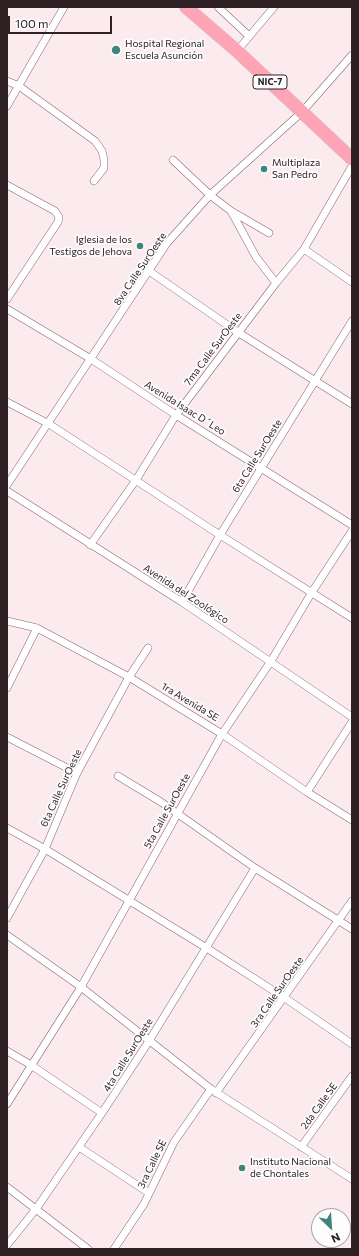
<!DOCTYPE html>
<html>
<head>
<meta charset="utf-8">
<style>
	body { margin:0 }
	#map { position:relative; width:359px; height:1256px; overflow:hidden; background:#fcebee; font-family:Commissioner,sans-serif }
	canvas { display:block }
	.frame { position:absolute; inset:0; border:8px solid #2f2123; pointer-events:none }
	.north { position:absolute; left:311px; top:1208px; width:40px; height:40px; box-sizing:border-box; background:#fdfdfd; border:1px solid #aba5a6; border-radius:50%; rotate:155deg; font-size:11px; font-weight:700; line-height:16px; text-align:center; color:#2f2123 }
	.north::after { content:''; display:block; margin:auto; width:14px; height:18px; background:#3e857d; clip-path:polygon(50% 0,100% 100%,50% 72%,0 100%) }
	.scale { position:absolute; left:8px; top:16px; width:104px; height:18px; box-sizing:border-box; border:2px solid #2f2123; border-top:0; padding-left:5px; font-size:12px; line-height:14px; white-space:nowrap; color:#2f2123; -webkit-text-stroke:3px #fdfdfd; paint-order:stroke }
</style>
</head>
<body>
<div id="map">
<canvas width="359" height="1256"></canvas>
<div class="frame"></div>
<div class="north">N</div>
<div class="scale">100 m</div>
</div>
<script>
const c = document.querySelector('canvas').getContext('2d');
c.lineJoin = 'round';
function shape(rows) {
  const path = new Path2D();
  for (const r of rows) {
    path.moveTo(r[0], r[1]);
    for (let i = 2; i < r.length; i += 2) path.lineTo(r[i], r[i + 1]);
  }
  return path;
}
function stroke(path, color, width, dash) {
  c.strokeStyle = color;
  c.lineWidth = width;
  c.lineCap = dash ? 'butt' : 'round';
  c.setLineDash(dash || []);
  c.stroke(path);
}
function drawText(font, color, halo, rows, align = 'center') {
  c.font = font + ' Commissioner,sans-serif';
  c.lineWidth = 3.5;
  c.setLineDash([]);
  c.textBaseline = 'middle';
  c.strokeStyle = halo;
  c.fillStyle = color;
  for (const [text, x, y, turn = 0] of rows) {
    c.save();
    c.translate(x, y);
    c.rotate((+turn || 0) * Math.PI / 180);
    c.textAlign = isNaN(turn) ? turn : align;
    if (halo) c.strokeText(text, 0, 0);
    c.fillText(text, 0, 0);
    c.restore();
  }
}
const street = shape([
	[218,7,249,36],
	[237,51,274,7],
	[7,81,19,86,95,141,102,151,104,160,104,168,94,181],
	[7,106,64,7],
	[173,160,210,195,231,211,256,257,276,283],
	[7,185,55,211,59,217,58,222,7,299],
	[231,211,269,233],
	[304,249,352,282],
	[149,271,239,333,352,404],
	[7,309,91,359,176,415,352,525],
	[7,402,49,424,220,535,352,618],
	[7,485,167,243,210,195,302,112,352,55],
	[7,491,182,602,352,717],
	[90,545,136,480,176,415,276,283,304,249,352,166],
	[182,602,220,535,352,321],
	[7,621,37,628,129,677,222,734,307,792,352,820],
	[7,688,37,628],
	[7,737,77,773],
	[118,776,161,802,255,868,352,929],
	[307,792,352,722],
	[7,828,45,849,205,947,285,998,352,1044],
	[7,918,45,849,77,773,129,677,148,648],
	[7,935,81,987,211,1089,352,1179],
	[7,1051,31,1065,102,1113],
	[216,1093,352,901],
	[7,1104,81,987,222,734,271,661,312,592,352,531],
	[79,1147,149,1193],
	[301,1147,352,1076],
	[7,1187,88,1249],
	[7,1245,36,1209,102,1113,149,1041,255,868],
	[114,1249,144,1204,174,1142,211,1089]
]);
const highway = shape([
	[186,7,237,51,352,159]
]);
stroke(street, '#87656b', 8);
stroke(highway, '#d1cecf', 14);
stroke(street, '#fff', 7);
stroke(highway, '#fda4b6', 13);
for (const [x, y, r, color] of [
	[116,50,5,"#3e857d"],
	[264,169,4,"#3e857d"],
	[140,246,4,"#3e857d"],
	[242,1168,4,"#3e857d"]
]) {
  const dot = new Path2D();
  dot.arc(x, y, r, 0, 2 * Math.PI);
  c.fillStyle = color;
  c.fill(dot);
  stroke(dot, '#fdfdfd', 1.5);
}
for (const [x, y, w] of [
	[270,82,34]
]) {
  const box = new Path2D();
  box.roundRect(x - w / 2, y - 7, w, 14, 3);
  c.fillStyle = '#fdfdfd';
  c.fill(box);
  stroke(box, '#2f2123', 1);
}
drawText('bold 9px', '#2f2123', null, [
	["NIC-7",270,82]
]);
drawText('10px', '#2f2123', '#fdfdfd', [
	["Hospital Regional",125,44],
	["Escuela Asunción",125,56],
	["Multiplaza",272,163],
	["San Pedro",272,175],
	["Iglesia de los",132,240,"right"],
	["Testigos de Jehova",132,252,"right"],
	["Instituto Nacional",250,1162],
	["de Chontales",250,1174]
], 'left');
drawText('10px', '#2f2123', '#fdfdfd', [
	["8va Calle SurOeste",140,269,-56],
	["7ma Calle SurOeste",213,349,-53],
	["Avenida Isaac D´Leo",185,408,32],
	["6ta Calle SurOeste",257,456,-58],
	["Avenida del Zoológico",186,594,33],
	["1ra Avenida SE",190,702,31],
	["6ta Calle SurOeste",61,788,-65],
	["5ta Calle SurOeste",167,811,-61],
	["3ra Calle SurOeste",277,992,-55],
	["4ta Calle SurOeste",128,1055,-58],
	["2da Calle SE",319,1106,-54],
	["3ra Calle SE",152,1164,-64]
]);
</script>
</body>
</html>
